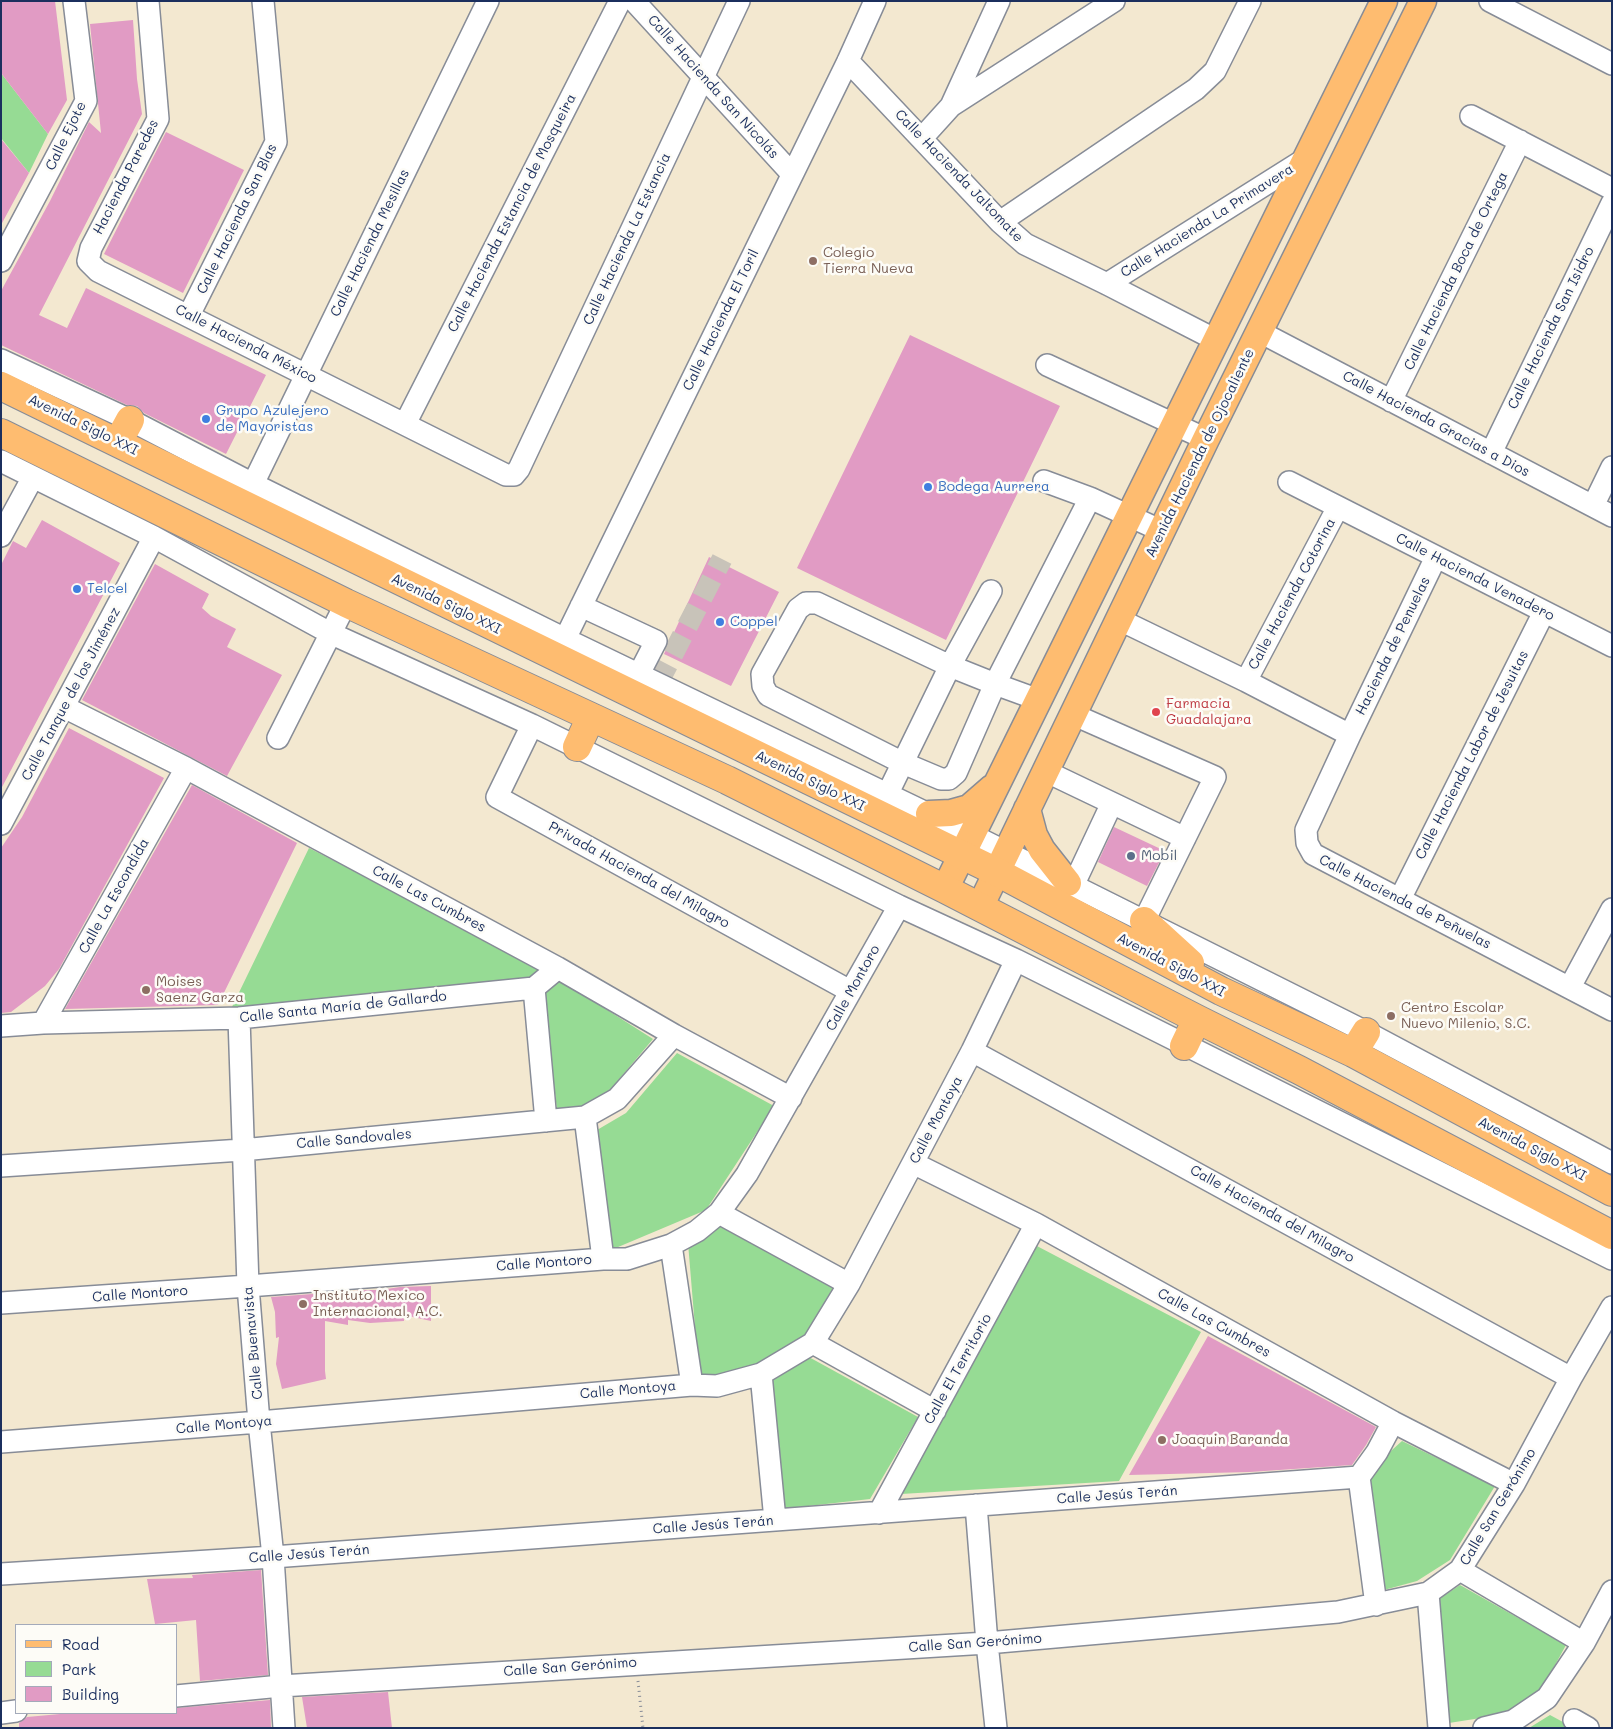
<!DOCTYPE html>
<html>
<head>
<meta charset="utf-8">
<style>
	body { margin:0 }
	#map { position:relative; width:1613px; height:1729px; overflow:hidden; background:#f3e8d0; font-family:Mali,sans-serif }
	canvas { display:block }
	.frame { position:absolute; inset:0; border:2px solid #1b2f5e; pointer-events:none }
	.legend { position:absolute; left:15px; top:1624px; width:162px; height:90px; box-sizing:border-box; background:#fdfcf7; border:1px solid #a3aaba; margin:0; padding:6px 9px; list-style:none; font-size:15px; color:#1b2f5e }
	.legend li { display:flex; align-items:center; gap:10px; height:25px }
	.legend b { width:25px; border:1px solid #a3aaba }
</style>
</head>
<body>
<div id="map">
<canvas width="1613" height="1729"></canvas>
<div class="frame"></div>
<ul class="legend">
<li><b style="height:6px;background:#febc70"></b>Road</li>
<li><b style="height:14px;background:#96db94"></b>Park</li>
<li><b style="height:14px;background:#e19bc4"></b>Building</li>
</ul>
</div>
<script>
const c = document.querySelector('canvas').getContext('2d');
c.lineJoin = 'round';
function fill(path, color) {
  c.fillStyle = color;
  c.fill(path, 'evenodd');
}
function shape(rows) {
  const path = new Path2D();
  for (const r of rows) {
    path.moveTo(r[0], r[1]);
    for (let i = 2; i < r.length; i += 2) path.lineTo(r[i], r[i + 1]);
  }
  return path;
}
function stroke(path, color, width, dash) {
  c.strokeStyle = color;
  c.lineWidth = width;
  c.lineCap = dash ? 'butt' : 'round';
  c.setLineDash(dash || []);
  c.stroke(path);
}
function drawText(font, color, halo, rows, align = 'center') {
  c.font = font + ' Mali,sans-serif';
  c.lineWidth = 5;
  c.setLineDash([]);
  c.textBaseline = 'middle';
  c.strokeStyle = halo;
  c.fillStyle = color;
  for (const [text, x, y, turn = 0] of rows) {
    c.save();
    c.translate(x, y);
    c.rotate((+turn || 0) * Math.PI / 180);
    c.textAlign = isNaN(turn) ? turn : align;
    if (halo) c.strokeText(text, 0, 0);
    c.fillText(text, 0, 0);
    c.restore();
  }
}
fill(shape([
	[1,73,48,134,29,173,1,138],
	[309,848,544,967,530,979,231,1009],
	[560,980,653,1039,610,1090,582,1107,557,1110,543,991],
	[677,1053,774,1106,706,1210,611,1250,597,1130,626,1113],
	[719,1226,841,1286,810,1332,763,1362,719,1376,699,1375,688,1243],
	[1035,1245,1201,1332,1119,1481,901,1494],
	[807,1356,918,1417,870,1499,782,1509,771,1379],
	[1402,1441,1495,1486,1450,1560,1417,1581,1384,1590,1363,1476],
	[1460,1585,1566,1645,1541,1691,1506,1714,1449,1723,1439,1599],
	[1550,1715,1574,1728,1529,1728]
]), '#96db94');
fill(shape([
	[1,1,55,1,67,100,48,134,1,73],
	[133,20,137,79,142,114,39,315,67,328,86,288,266,375,226,454,144,413,137,406,127,405,1,345,1,291,50,201,89,122,101,133,90,24],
	[166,132,244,170,183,293,104,254],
	[1,139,29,173,1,225],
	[910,335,1060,406,946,640,797,568],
	[42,520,120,563,1,789,1,565,13,541,26,548],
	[709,557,779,592,731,686,664,654],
	[155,564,209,594,202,608,211,616,236,629,227,647,282,675,227,776,82,700],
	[69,728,164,778,59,969,45,986,11,1012,1,1013,1,848,22,817],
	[192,785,297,843,218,1005,65,1009],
	[1114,827,1165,851,1147,886,1098,862],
	[431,1286,431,1321,404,1315,404,1321,370,1323,348,1320,348,1325,325,1321,325,1371,326,1379,282,1389,276,1364,279,1337,276,1338,275,1312,271,1297,367,1290,380,1290,400,1287],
	[1208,1336,1376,1427,1366,1445,1352,1465,1250,1472,1129,1475],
	[261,1570,268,1675,200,1681,196,1620,155,1624,147,1579,193,1578,192,1575],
	[388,1692,392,1728,307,1728,302,1697],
	[270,1700,271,1728,19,1728,19,1723,27,1717,71,1713,176,1713,176,1708]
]), '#e19bc4');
stroke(shape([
	[658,683,722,559]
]), '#c8c3b9', 21, [21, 11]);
const minor = shape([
	[148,1,158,119,91,248,88,261,98,271,506,475,514,475,519,469,739,1],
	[634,1,792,174],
	[1490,1,1612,64],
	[848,61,1000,222,1025,244,1107,284,1216,340],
	[951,106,999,1],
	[1471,116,1612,189],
	[922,138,951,106,1114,1],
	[1000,222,1196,89,1215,71,1250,1],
	[1,261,86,101,74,1],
	[1107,284,1307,158],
	[189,315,276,142,263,1],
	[1260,332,1612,516],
	[1,360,130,420,253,484,565,639,972,835,1366,1032,1612,1163],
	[1047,365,1206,439],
	[1391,401,1520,141],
	[405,424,620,1],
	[1491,453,1612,203],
	[1,461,154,537,330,633,532,725,899,906,1016,960,1612,1259],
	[1044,481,1090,498,1162,531],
	[1289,482,1612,646],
	[253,484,488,1],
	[1593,506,1612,467],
	[1,536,33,477],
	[1436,557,1350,735,1306,830,1307,843,1313,854,1612,1010],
	[581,606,656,641,639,674],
	[1118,619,1246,681,1350,735],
	[565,639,848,61,875,1],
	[1246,681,1338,507],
	[1039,700,995,684,950,666,817,603,806,603,798,609,762,674,763,686,768,695,903,763,941,779,949,779,956,773,995,684,1090,498],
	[64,707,186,768,558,968,674,1035,791,1098],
	[1072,714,1215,777,1144,921],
	[532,725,497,797,850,991],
	[278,738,346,603],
	[1045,771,1185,838],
	[888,793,950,666,991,591],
	[1,824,154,537],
	[1073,886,1112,803],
	[1400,899,1544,612],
	[1570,987,1612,909],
	[534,988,546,1121],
	[239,1018,248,1286,259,1422,273,1557,284,1728],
	[43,1023,186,768],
	[1,1026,43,1023,239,1018,534,988,558,968],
	[972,1051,1571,1378],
	[585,1117,603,1259],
	[913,1163,1036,1224,1393,1422,1514,1484],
	[1,1166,242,1150,585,1117,617,1099,674,1035],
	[719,1213,849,1284],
	[671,1245,692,1385],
	[1,1303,248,1286,603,1259,627,1259,671,1245,697,1231,719,1213,747,1174,899,906],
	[813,1343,935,1411],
	[761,1374,775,1520],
	[1,1442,259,1422,692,1385,717,1386,761,1374,813,1343,849,1284,972,1051,1016,960],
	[1359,1477,1376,1605],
	[976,1505,987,1643,996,1728],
	[879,1513,1036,1224],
	[1460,1570,1584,1643],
	[1,1574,273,1557,1359,1477,1377,1452,1393,1422],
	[1428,1593,1439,1728],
	[176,1696,281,1686,987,1643,1338,1612,1428,1593,1460,1570,1514,1484,1571,1378,1612,1307],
	[1,1713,16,1711],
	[1574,1720,1588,1728],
	[1484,1728,1513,1721,1547,1698,1584,1643,1612,1591]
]);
const major = shape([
	[1027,809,1034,835,1042,850,1068,883],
	[929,814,951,813,969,808,992,788],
	[945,889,1384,1],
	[980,907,1206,439,1423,1]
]);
const highway = shape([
	[1,386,997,872,1221,991,1353,1053,1612,1192],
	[1,433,346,603,727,780,945,889,1197,1019,1299,1070,1612,1235],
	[118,442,130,420],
	[577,747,591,717],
	[1144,921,1190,963],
	[1184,1046,1197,1019],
	[1353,1053,1366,1032]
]);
stroke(minor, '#878c97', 24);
stroke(major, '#878c97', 29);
stroke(highway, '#878c97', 30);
stroke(shape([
	[638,1681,643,1728]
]), '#878c97', 3, [1, 4]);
stroke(minor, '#fff', 21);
stroke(major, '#febc70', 26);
stroke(highway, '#febc70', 28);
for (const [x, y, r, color] of [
	[813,261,5,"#8d6e63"],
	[206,419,5,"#3f7fe0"],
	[928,487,5,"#3f7fe0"],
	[77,589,5,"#3f7fe0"],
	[720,622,5,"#3f7fe0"],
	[1156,712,5,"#e0444e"],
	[1131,856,5,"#5c6f8a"],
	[146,990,5,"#8d6e63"],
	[1391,1016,5,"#8d6e63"],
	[303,1304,5,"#8d6e63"],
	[1162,1440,5,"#8d6e63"]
]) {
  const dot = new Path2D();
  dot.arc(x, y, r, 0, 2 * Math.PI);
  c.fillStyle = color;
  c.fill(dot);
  stroke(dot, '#fdfcf7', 2);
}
drawText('14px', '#1b2f5e', '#fdfcf7', [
	["Calle Hacienda San Nicolás",713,87,48],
	["Calle Ejote",66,136,-64],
	["Calle Hacienda Jaltomate",959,176,46],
	["Hacienda Paredes",126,177,-63],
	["Calle Hacienda Estancia de Mosqueira",512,213,-63],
	["Calle Hacienda San Blas",237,219,-64],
	["Calle Hacienda La Primavera",1207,221,-32],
	["Calle Hacienda La Estancia",627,239,-65],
	["Calle Hacienda Mesillas",370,243,-64],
	["Calle Hacienda Boca de Ortega",1456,271,-64],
	["Calle Hacienda El Toril",721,320,-64],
	["Calle Hacienda San Isidro",1551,328,-64],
	["Calle Hacienda México",246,344,27],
	["Calle Hacienda Gracias a Dios",1436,424,28],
	["Avenida Siglo XXI",83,425,26],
	["Avenida Hacienda de Ojocaliente",1200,453,-64],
	["Calle Hacienda Venadero",1475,577,27],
	["Calle Hacienda Cotorina",1292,594,-62],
	["Avenida Siglo XXI",446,604,26],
	["Hacienda de Penuelas",1393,646,-64],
	["Calle Tanque de los Jiménez",71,694,-62],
	["Calle Hacienda Labor de Jesuitas",1472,755,-63],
	["Avenida Siglo XXI",810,781,26],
	["Privada Hacienda del Milagro",639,875,29],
	["Calle La Escondida",114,896,-61],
	["Calle Las Cumbres",429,899,28],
	["Calle Hacienda de Peñuelas",1405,902,27],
	["Avenida Siglo XXI",1171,965,28],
	["Calle Montoro",853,988,-61],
	["Calle Santa María de Gallardo",343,1007,-6],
	["Calle Montoya",936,1120,-62],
	["Calle Sandovales",354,1139,-5],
	["Avenida Siglo XXI",1532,1149,28],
	["Calle Hacienda del Milagro",1272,1214,29],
	["Calle Montoro",544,1263,-4],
	["Calle Montoro",140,1294,-4],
	["Calle Las Cumbres",1214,1323,29],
	["Calle Buenavista",253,1343,-95],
	["Calle El Territorio",958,1369,-61],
	["Calle Montoya",628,1390,-5],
	["Calle Montoya",224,1425,-5],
	["Calle Jesús Terán",1117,1495,-4],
	["Calle San Gerónimo",1498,1507,-59],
	["Calle Jesús Terán",713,1525,-4],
	["Calle Jesús Terán",309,1554,-4],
	["Calle San Gerónimo",975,1643,-4],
	["Calle San Gerónimo",570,1667,-4]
]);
drawText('14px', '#785e54', '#fdfcf7', [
	["Colegio",823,253],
	["Tierra Nueva",823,269],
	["Moises",156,982],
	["Saenz Garza",156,998],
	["Centro Escolar",1401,1008],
	["Nuevo Milenio, S.C.",1401,1024],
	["Instituto Mexico",313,1296],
	["Internacional, A.C.",313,1312],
	["Joaquin Baranda",1172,1440]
], 'left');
drawText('14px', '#366cbe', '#fdfcf7', [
	["Grupo Azulejero",216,411],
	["de Mayoristas",216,427],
	["Bodega Aurrera",938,487],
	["Telcel",87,589],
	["Coppel",730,622]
], 'left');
drawText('14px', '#be3a42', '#fdfcf7', [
	["Farmacia",1166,704],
	["Guadalajara",1166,720]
], 'left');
drawText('14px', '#4e5e75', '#fdfcf7', [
	["Mobil",1141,856]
], 'left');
</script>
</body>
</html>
